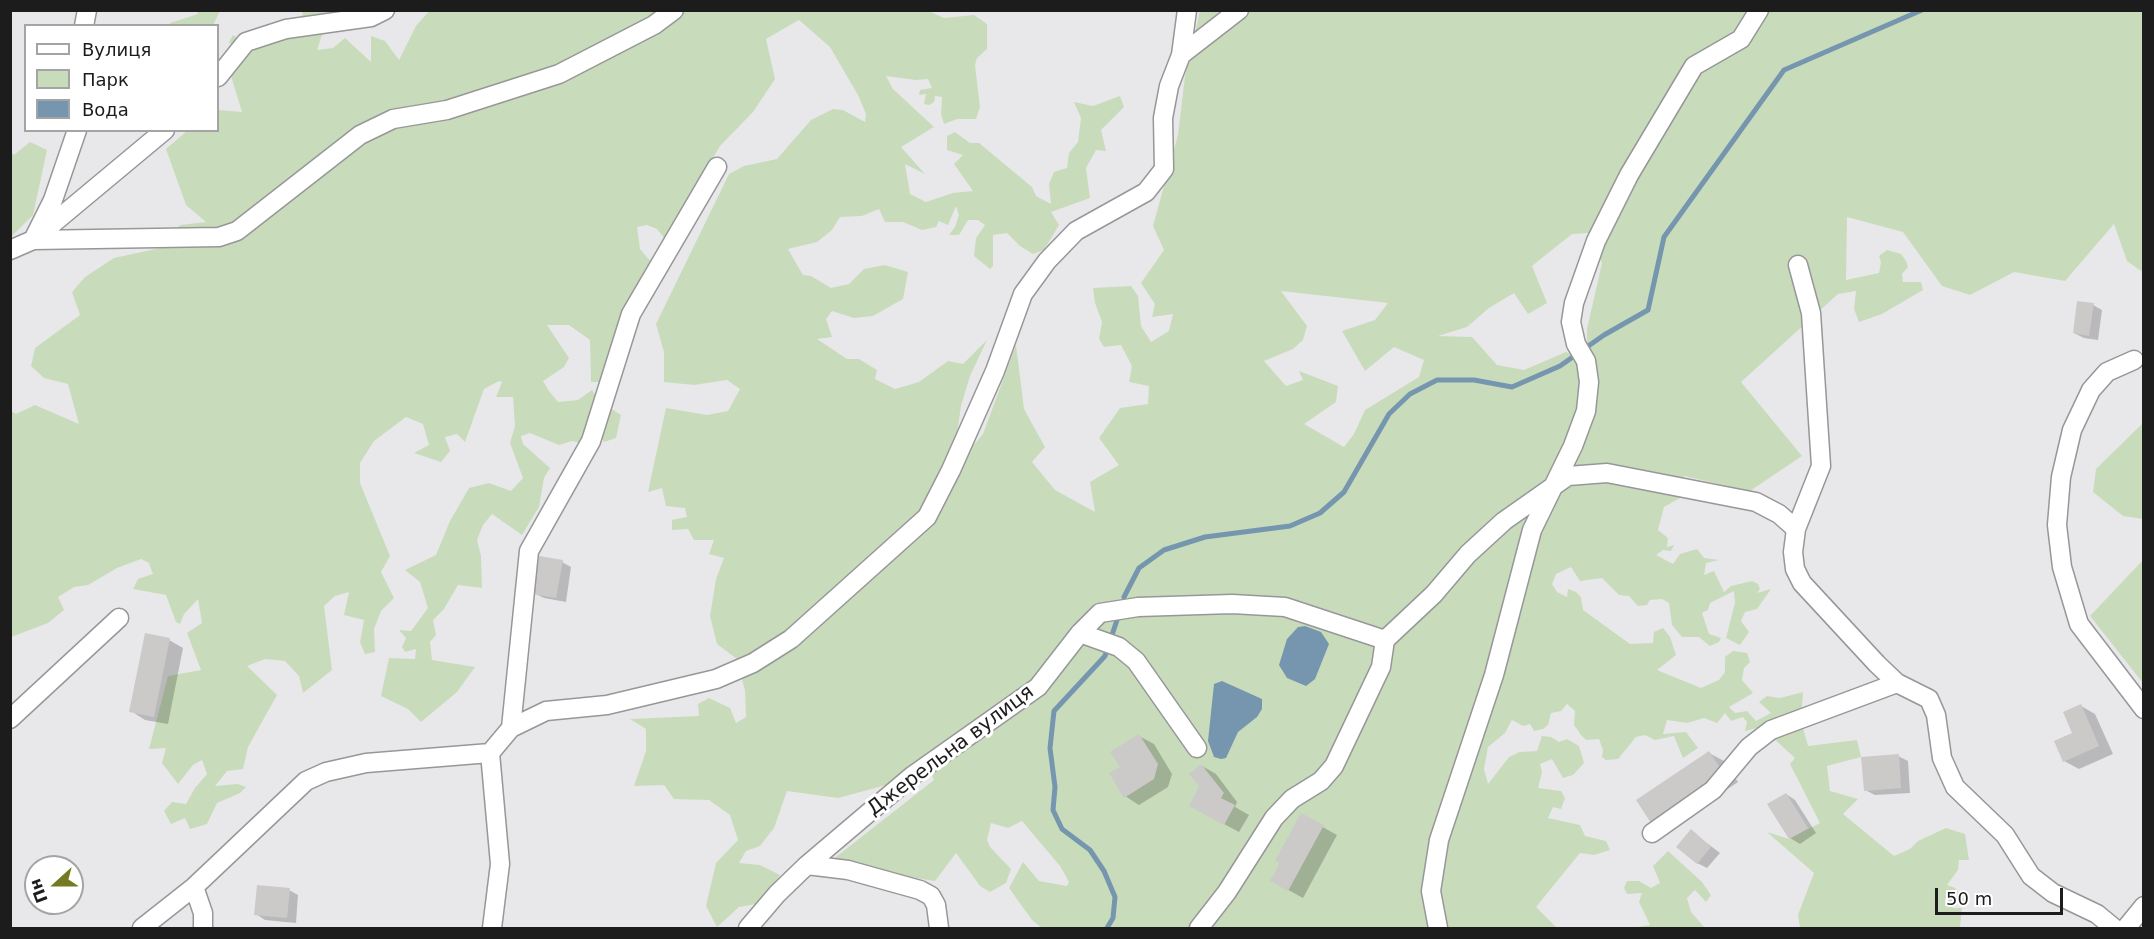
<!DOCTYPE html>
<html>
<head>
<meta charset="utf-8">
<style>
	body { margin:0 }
	#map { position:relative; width:2154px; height:939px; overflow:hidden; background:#e8e8ea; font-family:"DejaVu Sans",sans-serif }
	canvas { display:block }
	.frame { position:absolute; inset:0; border:12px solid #1c1c1d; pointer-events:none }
	.legend { position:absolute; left:24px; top:24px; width:195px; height:108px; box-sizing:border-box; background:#fff; border:2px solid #a4a4a5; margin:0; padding:8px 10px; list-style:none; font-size:18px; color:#1c1c1d }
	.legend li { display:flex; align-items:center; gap:12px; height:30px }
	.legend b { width:30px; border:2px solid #a4a4a5 }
	.north { position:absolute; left:24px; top:855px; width:60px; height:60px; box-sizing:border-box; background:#fff; border:2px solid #a4a4a5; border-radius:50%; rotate:249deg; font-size:16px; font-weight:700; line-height:24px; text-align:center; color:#1c1c1d }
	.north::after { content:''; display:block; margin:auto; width:21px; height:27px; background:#747922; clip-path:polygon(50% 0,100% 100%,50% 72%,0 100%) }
	.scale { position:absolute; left:1935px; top:888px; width:128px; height:27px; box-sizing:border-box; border:3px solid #1c1c1d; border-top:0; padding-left:8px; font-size:18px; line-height:21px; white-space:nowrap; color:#1c1c1d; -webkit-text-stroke:4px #fff; paint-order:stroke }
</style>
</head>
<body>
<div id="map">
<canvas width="2154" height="939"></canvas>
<div class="frame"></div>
<ul class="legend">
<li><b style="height:8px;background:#fff"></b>Вулиця</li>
<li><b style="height:16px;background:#c8dcbb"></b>Парк</li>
<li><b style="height:16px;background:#7596ae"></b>Вода</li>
</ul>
<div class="north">Пн</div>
<div class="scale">50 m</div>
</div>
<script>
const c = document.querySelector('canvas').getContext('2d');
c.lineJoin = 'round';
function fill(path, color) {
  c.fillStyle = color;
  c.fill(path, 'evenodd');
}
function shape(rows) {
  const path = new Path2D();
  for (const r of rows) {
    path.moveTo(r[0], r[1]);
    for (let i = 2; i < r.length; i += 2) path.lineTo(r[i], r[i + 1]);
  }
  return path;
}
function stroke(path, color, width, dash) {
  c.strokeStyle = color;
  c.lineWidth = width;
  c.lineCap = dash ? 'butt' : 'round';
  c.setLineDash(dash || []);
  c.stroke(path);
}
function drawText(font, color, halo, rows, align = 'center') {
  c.font = font + ' "DejaVu Sans",sans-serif';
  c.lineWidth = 6;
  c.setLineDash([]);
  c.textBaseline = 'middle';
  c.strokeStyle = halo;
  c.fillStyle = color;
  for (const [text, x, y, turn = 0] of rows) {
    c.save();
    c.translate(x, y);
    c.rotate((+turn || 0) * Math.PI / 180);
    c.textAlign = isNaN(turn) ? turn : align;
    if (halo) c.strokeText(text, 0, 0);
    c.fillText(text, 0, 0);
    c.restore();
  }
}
fill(shape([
	[926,10,944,18,974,15,987,24,987,49,977,58,975,65,980,107,976,119,957,119,944,124,941,114,942,97,935,96,934,102,929,105,924,104,926,94,919,95,920,90,932,88,928,79,916,80,886,76,893,89,934,127,901,147,925,174,905,164,910,194,926,202,953,193,973,191,954,164,963,155,947,150,947,136,955,132,970,143,979,143,1032,187,1036,196,1051,204,1049,184,1054,172,1067,168,1069,153,1078,142,1081,118,1074,102,1093,106,1120,96,1124,107,1101,130,1106,151,1096,150,1086,168,1090,198,1051,212,1059,225,1044,250,1033,254,1020,246,1007,233,993,235,993,266,990,269,974,256,976,238,985,225,978,220,968,220,959,235,949,235,955,227,959,215,956,206,948,225,939,221,936,227,922,230,903,222,885,222,879,209,862,216,840,217,832,230,817,242,788,249,803,275,811,276,831,288,849,284,864,269,885,265,908,272,903,299,873,316,854,318,832,311,826,319,832,337,817,339,847,359,859,359,877,370,875,379,895,389,919,382,948,361,963,364,987,340,970,376,961,406,956,441,966,454,983,434,1016,345,1024,409,1045,447,1032,462,1055,490,1095,512,1090,482,1119,465,1099,438,1120,408,1148,404,1149,386,1129,382,1132,366,1121,345,1104,347,1099,339,1102,322,1095,303,1093,288,1131,286,1138,296,1141,326,1151,342,1169,331,1173,314,1152,317,1155,304,1141,283,1164,250,1153,226,1178,135,1185,76,1200,11,2143,11,2143,269,2141,271,2127,261,2114,224,2065,281,2014,272,1970,295,1942,286,1903,232,1847,217,1846,280,1879,273,1881,262,1879,256,1887,250,1901,254,1906,261,1908,267,1902,274,1903,282,1921,282,1923,290,1882,314,1859,322,1854,309,1856,291,1838,294,1741,382,1802,456,1750,491,1684,476,1680,498,1664,507,1658,530,1668,538,1667,547,1674,545,1671,551,1663,550,1656,555,1673,564,1680,554,1697,549,1704,558,1719,560,1706,563,1704,575,1714,571,1724,592,1731,586,1752,581,1758,584,1760,589,1757,593,1771,589,1757,609,1745,612,1741,621,1749,632,1740,645,1726,638,1735,603,1734,591,1710,603,1708,610,1702,613,1709,634,1721,638,1719,642,1710,646,1699,637,1682,637,1672,625,1669,603,1662,599,1650,600,1647,605,1638,606,1629,596,1619,595,1602,578,1580,581,1571,567,1556,574,1552,584,1557,592,1567,597,1568,589,1576,592,1581,597,1583,610,1630,644,1653,643,1654,632,1663,628,1670,637,1676,655,1657,670,1701,688,1719,680,1725,672,1725,657,1733,651,1747,653,1750,662,1744,668,1742,680,1753,693,1729,707,1735,713,1747,711,1756,721,1771,713,1759,702,1767,696,1780,698,1803,692,1801,717,1745,731,1747,722,1743,717,1731,721,1725,713,1717,723,1704,718,1687,723,1667,720,1663,734,1686,732,1698,748,1683,758,1674,736,1655,740,1645,735,1636,737,1618,759,1606,760,1602,757,1603,750,1599,739,1586,740,1581,735,1574,725,1575,711,1567,704,1561,711,1551,713,1548,725,1543,729,1534,731,1530,724,1523,726,1512,720,1505,733,1488,747,1484,769,1488,784,1509,757,1520,752,1537,751,1542,736,1551,737,1559,742,1567,739,1579,746,1584,763,1573,775,1563,778,1552,759,1540,764,1542,772,1538,788,1561,791,1565,798,1561,809,1553,807,1548,818,1580,825,1585,836,1606,841,1610,850,1594,855,1580,853,1536,907,1557,928,1042,928,1032,920,1009,888,1023,862,1039,881,1067,886,1069,882,1060,866,1022,821,1008,828,991,823,987,840,990,847,1011,869,1006,883,990,892,980,886,956,853,935,881,827,864,934,780,931,773,838,798,787,791,774,828,760,846,746,851,739,863,760,865,780,875,762,903,739,907,717,927,706,906,716,863,738,840,730,815,709,800,674,799,664,785,634,786,646,751,646,729,630,719,699,716,698,704,709,698,730,708,736,723,746,717,745,691,737,659,717,644,710,616,716,579,724,558,709,554,714,540,694,540,688,529,672,530,672,520,687,517,685,508,666,506,662,488,648,492,666,408,707,415,728,411,740,389,727,380,694,385,664,382,664,352,656,324,729,174,744,166,777,159,811,120,833,109,843,110,865,122,866,114,858,95,830,47,799,20,766,39,775,79,753,112,720,146,665,239,657,229,647,225,637,227,640,249,653,264,604,382,591,382,590,340,569,325,547,325,569,358,564,367,543,381,549,391,558,402,578,400,592,390,599,401,621,415,616,438,604,442,595,428,582,443,572,441,559,445,530,433,521,436,523,444,550,468,544,478,539,507,522,535,492,514,483,525,477,540,481,556,482,588,458,585,444,609,433,620,436,635,430,642,432,660,475,667,457,692,421,722,408,709,381,696,389,658,415,659,416,649,405,652,402,647,406,638,399,630,411,631,428,608,420,582,405,570,436,555,450,521,469,488,489,483,511,491,523,478,510,443,515,426,513,397,496,397,502,382,499,381,484,389,465,442,457,434,445,437,450,451,441,462,414,453,429,445,423,424,406,417,374,441,360,463,360,483,390,556,381,572,394,598,381,611,374,629,375,652,365,654,360,642,364,620,344,615,349,592,335,596,324,606,332,670,303,693,299,676,285,661,265,659,247,666,277,695,248,747,243,769,227,771,215,786,238,784,246,787,240,793,217,803,207,824,190,829,185,818,171,824,164,811,172,802,186,804,195,788,207,774,202,760,193,765,178,784,162,763,166,748,149,749,168,676,201,670,187,633,202,623,198,599,184,614,180,624,176,622,166,595,133,589,138,579,153,574,149,563,141,559,117,568,88,585,74,587,58,597,64,610,48,623,11,637,11,411,16,414,35,405,79,424,68,384,44,378,31,366,35,348,80,315,72,292,85,277,114,258,165,247,180,225,206,222,186,205,166,149,187,131,218,130,218,110,242,112,231,76,243,58,229,42,233,35,252,47,292,28,303,14,301,11,384,11,353,25,322,35,317,50,333,48,345,38,371,62,371,36,385,41,399,60,416,26,429,11],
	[1588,233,1602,263,1587,329,1587,400,1586,361,1566,352,1524,370,1497,365,1472,337,1438,336,1467,327,1489,308,1514,293,1528,314,1547,303,1532,266,1572,234],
	[1281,291,1388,303,1375,320,1342,331,1365,371,1394,347,1424,360,1419,377,1365,410,1354,434,1344,447,1304,424,1336,402,1338,386,1299,371,1303,380,1286,386,1264,361,1293,349,1303,340,1307,326],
	[197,11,220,11,213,25,171,25,170,23,198,14],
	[30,142,47,150,33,215,11,237,11,152,14,155],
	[2143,423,2143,519,2123,516,2093,492,2096,469],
	[2143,560,2143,683,2090,616],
	[1803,728,1808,746,1857,740,1861,757,1827,766,1830,791,1858,799,1843,814,1894,856,1910,849,1918,841,1946,828,1965,834,1969,860,1959,860,1958,870,1947,885,1955,888,1965,901,1949,901,1953,908,1962,908,1960,927,1800,928,1798,915,1814,873,1767,832,1789,839,1820,823,1790,764,1795,758,1772,737],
	[1668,851,1702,882,1711,895,1706,902,1695,890,1687,898,1691,912,1705,928,1632,928,1650,925,1639,902,1642,893,1627,894,1624,888,1627,881,1639,881,1651,888,1660,883,1653,866]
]), '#c8dcbb');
fill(shape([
	[1305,626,1321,632,1329,644,1315,679,1306,686,1287,678,1279,665,1287,639,1298,627],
	[1222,681,1262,699,1262,709,1257,717,1238,732,1226,758,1221,759,1214,757,1208,741,1214,684]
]), '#7596ae');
fill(shape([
	[2093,305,2102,310,2098,340,2084,338,2074,333],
	[562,562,571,567,566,602,544,598,534,593],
	[169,640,183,648,168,724,145,720,131,711],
	[2081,706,2095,714,2113,754,2079,769,2064,761],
	[1139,736,1154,744,1172,774,1168,787,1139,805,1125,796],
	[1709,753,1724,761,1738,782,1667,830],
	[1898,756,1908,761,1910,793,1875,795,1865,790],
	[1202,766,1216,774,1237,802,1235,807,1249,815,1239,832,1205,814],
	[1786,794,1795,800,1816,833,1800,844,1790,838,1769,805],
	[1301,815,1337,835,1303,898,1272,881],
	[1691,831,1720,853,1707,868,1697,863],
	[289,890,298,895,296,923,265,920,256,914]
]), '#0003');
stroke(shape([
	[1124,597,1139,568,1164,550,1205,537,1290,526,1320,513,1344,492,1389,414,1410,394,1437,380,1474,380,1512,387,1560,366,1604,335,1648,310,1664,237,1784,70,1922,10],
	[1107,928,1113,918,1115,897,1104,871,1090,850,1062,829,1053,810,1055,787,1050,748,1054,711,1105,656,1117,620]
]), '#7596ae', 5);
fill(shape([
	[2077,301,2094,303,2089,336,2073,333],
	[539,556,563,560,556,598,533,594],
	[145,633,170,638,154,717,129,712],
	[2081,704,2099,746,2063,762,2054,741,2072,733,2063,712],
	[1139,734,1158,764,1154,779,1124,798,1109,773,1120,767,1110,752],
	[1709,751,1724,774,1651,823,1636,800],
	[1899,754,1901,788,1864,791,1861,757],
	[1201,764,1224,793,1221,798,1235,805,1224,825,1189,806,1199,786,1189,774],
	[1786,793,1808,828,1789,839,1767,804],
	[1301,813,1324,825,1288,891,1270,881,1280,863,1275,861],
	[1691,829,1711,847,1697,864,1676,847],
	[257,885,290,888,287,918,254,915]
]), '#ccc9c9');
const minor = shape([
	[84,26,87,10],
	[1181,55,1239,10],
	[218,77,246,42,286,29,371,17,385,10],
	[33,240,219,237,237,231,360,135,393,119,447,110,559,74,654,25,674,10],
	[33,240,165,130],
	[10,250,33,240,53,200,77,130],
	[2134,360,2107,372,2091,390,2072,430,2061,477,2057,525,2062,567,2079,624,2144,709],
	[1796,529,1821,466,1811,313,1798,265],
	[1080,633,1119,647,1136,661,1197,748],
	[1385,640,1434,594,1468,554,1504,521,1568,476,1607,473,1756,502,1779,514,1796,529,1793,552,1795,569,1802,583,1877,664,1897,683,1929,699,1936,715,1942,758,1955,787,2005,835,2031,876,2053,893,2097,914,2114,928],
	[10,719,119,618],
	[511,728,546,711,607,705,716,679,753,663,791,639,927,517,951,470,995,371,1023,294,1047,261,1076,231,1146,192,1164,169,1163,118,1169,86,1181,55,1187,10],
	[490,753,500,864,492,928],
	[1652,833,1713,790,1749,747,1771,730,1897,683],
	[807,865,848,870,920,890,931,896,936,905,939,928],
	[194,887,203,913,203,928],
	[142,928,194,887,306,781,326,772,366,763,490,753,511,728,529,551,591,441,631,314,717,167],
	[748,928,777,894,807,865,912,776,1038,687,1080,633,1100,613,1138,607,1232,604,1285,607,1385,640,1381,667,1334,766,1321,781,1292,799,1274,818,1227,892,1199,928],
	[1438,928,1431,891,1439,840,1494,675,1532,530,1573,446,1586,411,1589,382,1586,361,1576,344,1571,322,1574,303,1596,241,1629,175,1694,66,1741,39,1759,10],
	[2126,928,2144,906]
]);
stroke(minor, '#979799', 21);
stroke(minor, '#fff', 18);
drawText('20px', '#1c1c1d', '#fff', [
	["Джерельна вулиця",951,751,-37]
]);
</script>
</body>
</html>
